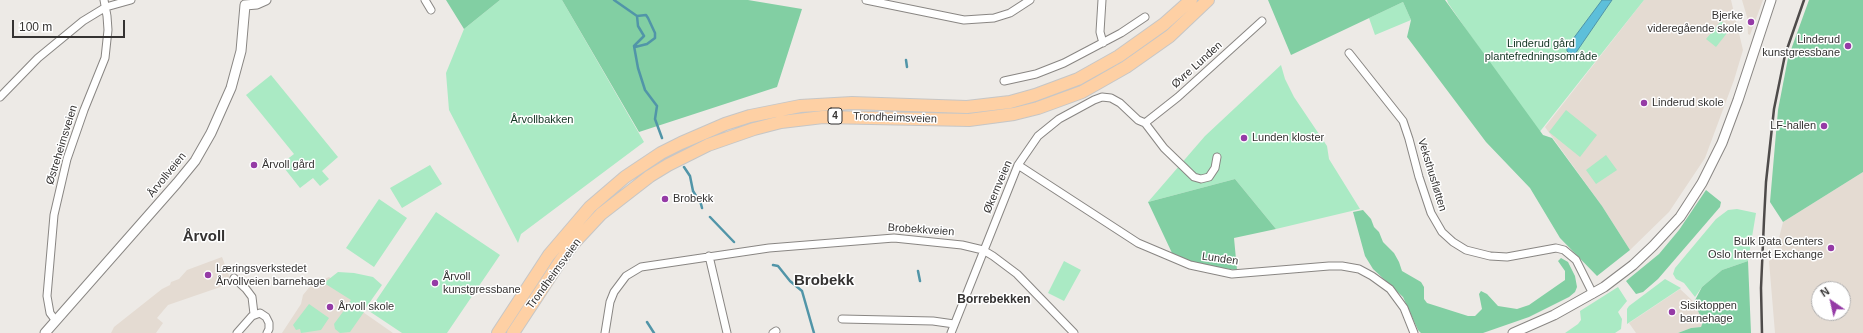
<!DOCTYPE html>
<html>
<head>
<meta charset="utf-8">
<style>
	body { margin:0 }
	#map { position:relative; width:1863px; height:333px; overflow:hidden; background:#edeae6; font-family:Helvetica,sans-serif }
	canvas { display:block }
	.north { position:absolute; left:1811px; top:281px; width:40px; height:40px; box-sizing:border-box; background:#fff; border:1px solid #aeadad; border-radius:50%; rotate:326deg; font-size:11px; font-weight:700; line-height:16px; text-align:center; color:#353332 }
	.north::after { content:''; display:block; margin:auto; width:14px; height:18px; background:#953ba6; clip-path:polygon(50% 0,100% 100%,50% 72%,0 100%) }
	.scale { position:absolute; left:12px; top:20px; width:113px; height:18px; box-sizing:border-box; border:2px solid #353332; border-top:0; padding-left:5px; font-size:12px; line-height:14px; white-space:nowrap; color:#353332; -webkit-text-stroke:3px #fff; paint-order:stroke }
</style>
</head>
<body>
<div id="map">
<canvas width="1863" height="333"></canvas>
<div class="north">N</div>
<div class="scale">100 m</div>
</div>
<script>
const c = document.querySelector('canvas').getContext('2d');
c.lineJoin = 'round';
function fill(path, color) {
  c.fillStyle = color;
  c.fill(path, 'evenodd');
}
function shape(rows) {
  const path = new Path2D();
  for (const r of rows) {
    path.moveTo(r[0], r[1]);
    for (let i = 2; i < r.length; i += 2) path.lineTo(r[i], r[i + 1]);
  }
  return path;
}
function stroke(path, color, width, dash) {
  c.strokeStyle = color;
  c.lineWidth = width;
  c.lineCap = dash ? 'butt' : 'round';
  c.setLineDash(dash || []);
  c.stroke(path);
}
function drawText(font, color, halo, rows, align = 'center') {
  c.font = font + ' Helvetica,sans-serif';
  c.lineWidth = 3;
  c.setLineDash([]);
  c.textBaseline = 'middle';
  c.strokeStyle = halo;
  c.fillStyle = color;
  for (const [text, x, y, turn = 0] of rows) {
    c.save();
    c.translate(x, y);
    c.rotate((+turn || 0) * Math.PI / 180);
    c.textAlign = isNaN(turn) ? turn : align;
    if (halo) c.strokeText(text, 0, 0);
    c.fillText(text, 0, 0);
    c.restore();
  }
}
fill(shape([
	[1644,0,1731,0,1743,50,1734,80,1705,158,1669,212,1630,250,1602,206,1545,127],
	[1742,0,1763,0,1750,35,1748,34,1747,17],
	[1863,172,1863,333,1775,333,1769,261,1774,258,1783,222],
	[1819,289,1843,289,1843,313,1819,313],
	[222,257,232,283,168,305,157,318,163,323,156,333,111,333,114,327,162,289,170,285,171,282,179,279,187,270],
	[329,277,365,301,360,310,393,333,282,333,301,304,303,295,312,284],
	[1680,289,1694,302,1703,322,1701,327,1691,328,1678,333,1636,333,1629,323]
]), '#e4dbd2');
fill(shape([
	[500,0,562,0,644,142,521,234,518,243,449,110,446,73,464,29],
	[1447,0,1644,0,1538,134,1448,3],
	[1403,2,1411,20,1375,35,1369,18],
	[1721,21,1731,28,1716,47,1706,39],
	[1281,65,1285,79,1294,97,1327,146,1329,159,1360,209,1276,229,1235,179,1148,202,1205,136],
	[271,75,338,157,322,171,329,179,320,186,313,178,300,188,281,164,294,154,246,95],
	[1566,110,1597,135,1580,157,1549,132],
	[1606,155,1617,170,1596,184,1586,170],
	[430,165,442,184,402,208,390,188],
	[379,199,407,218,374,267,346,248],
	[1737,209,1756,213,1748,261,1722,270,1702,287,1695,297,1684,283,1676,279,1673,274,1675,268,1716,219,1728,210],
	[436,212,500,255,447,333,402,333,369,311],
	[1064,261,1081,270,1064,301,1048,293],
	[338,272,354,273,373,277,382,285,365,309,351,306,348,304,351,300,324,283],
	[1665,279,1681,288,1627,324,1627,309,1629,306],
	[1618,287,1627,301,1618,312,1622,319,1621,329,1615,333,1565,333,1578,324,1581,320,1580,311],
	[309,304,329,318,321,330,301,333,300,329,296,330,293,325],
	[345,309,357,309,364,312,350,332,340,333,335,329,334,324]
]), '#aaeac4');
fill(shape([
	[446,0,500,0,464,29],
	[562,0,748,0,802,9,777,87,639,132],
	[1268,0,1445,0,1543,135,1552,138,1602,206,1630,250,1597,276,1560,238,1530,188,1486,142,1407,37,1411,20,1403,2,1291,55],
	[1809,0,1863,0,1863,172,1783,222,1770,202,1778,110,1788,58],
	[1235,179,1276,229,1234,238,1237,270,1199,265,1172,253,1148,202],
	[1706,190,1721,202,1720,207,1658,279,1643,292,1636,294,1626,281,1659,254,1679,230],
	[1363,210,1371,219,1374,227,1379,232,1383,242,1394,253,1399,262,1402,271,1421,282,1424,287,1424,299,1427,303,1468,316,1475,316,1482,309,1479,294,1481,291,1487,294,1498,306,1517,309,1529,305,1565,280,1565,271,1558,261,1561,258,1568,262,1575,276,1577,287,1575,292,1569,297,1529,317,1483,333,1421,333,1418,330,1403,297,1373,269,1365,256,1353,212],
	[1748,261,1751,333,1678,333,1691,328,1701,327,1703,322,1694,302,1702,287,1722,270]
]), '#82cfa3');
const water = shape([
	[1602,0,1612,0,1575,54,1571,55,1567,51,1567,47,1602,0]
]);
fill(water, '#5dbfda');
stroke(water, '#5195a8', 1);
stroke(shape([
	[614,0,637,16,638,26,644,36,634,46,638,68,645,90,657,106,655,119,662,138],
	[635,47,647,44,655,38,655,33,648,18,646,15,637,16],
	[906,60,907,67],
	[684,167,690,176,693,191,701,204,702,208],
	[710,217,734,242],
	[773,265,778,266,790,281,802,291,814,333],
	[918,271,920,281],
	[647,322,654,333]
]), '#5195a8', 2.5);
const minor = shape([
	[425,0,431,10],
	[866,0,964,20,994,18,1010,13,1030,0],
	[1102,0,1100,32,1103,43],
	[1349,53,1403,121,1409,139,1419,177,1431,213,1442,232,1453,242,1466,250,1490,256,1507,257,1556,248,1564,250,1576,260,1593,294],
	[1004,81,1036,74,1064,63,1121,33,1145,17],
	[0,97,38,58,83,21,106,7,131,0],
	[1145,123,1178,97,1262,21],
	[1018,165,1138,243,1190,265,1232,274,1329,266,1342,266,1359,269,1372,276,1390,289,1404,308,1414,333],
	[709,256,727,333],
	[234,278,246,289,252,297,254,314],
	[842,319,933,321,954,324],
	[56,321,50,313,47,296,54,215,67,159,84,110,105,58,108,30,107,16,104,0],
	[237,333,252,316,260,313,266,317,269,323,269,329,267,333],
	[605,333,610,302,614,292,626,276,641,267,769,248,894,238,962,245,983,250,993,256,1017,274,1074,333],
	[773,333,776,331],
	[951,333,1018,165,1038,136,1059,119,1094,100,1102,97,1111,98,1120,103,1138,120,1145,123,1164,148,1194,177,1201,179,1209,177,1215,168,1217,157]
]);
const tertiary = shape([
	[45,333,177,183,195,161,211,133,231,88,241,51,245,5,257,4,266,0],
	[1513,333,1554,315,1604,287,1633,265,1653,246,1680,217,1702,183,1722,143,1738,100,1771,0]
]);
const trunk = shape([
	[498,333,549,255,590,207,625,177,661,153,681,143,725,124,750,116,800,106,852,103,967,107,1010,102,1035,95,1078,79,1119,56,1164,24,1191,0],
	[513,333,561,260,573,244,601,214,650,176,668,165,708,145,754,129,781,122,823,117,969,120,1014,114,1038,108,1082,92,1126,67,1170,36,1208,0]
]);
stroke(minor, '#898683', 9);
stroke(tertiary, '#898683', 11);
stroke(trunk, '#c6c6c6', 14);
stroke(minor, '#fff', 7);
stroke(tertiary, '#fff', 9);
stroke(trunk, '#fed0a4', 12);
stroke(shape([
	[1762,333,1761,288,1764,220,1766,182,1774,109,1785,55,1804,0]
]), '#4e4b4a', 2.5);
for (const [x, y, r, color] of [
	[1751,22,4,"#953ba6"],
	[1848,46,4,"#953ba6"],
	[1644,103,4,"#953ba6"],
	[1824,126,4,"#953ba6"],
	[1244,138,4,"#953ba6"],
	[254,165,4,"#953ba6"],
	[665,199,4,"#953ba6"],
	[1831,248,4,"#953ba6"],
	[208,275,4,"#953ba6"],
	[435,283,4,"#953ba6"],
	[330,307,4,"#953ba6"],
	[1672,312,4,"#953ba6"]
]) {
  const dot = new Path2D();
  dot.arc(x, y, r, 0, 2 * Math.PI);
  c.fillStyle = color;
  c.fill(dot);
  stroke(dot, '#fff', 1.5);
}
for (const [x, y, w] of [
	[835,116,14]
]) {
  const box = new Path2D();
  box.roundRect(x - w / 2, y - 8, w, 16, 3);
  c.fillStyle = '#fff';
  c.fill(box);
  stroke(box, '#353332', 1);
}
drawText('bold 10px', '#353332', null, [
	["4",835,116]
]);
drawText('11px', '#353332', '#fff', [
	["Bjerke",1743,16,"right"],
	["videregående skole",1743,29,"right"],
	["Linderud",1840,40,"right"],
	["kunstgressbane",1840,53,"right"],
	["Linderud skole",1652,103],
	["LF-hallen",1816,126,"right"],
	["Lunden kloster",1252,138],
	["Årvoll gård",262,165],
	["Brobekk",673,199],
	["Bulk Data Centers",1823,242,"right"],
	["Oslo Internet Exchange",1823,255,"right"],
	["Læringsverkstedet",216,269],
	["Årvollveien barnehage",216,282],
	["Årvoll",443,277],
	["kunstgressbane",443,290],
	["Sisiktoppen",1680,306],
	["barnehage",1680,319],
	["Årvoll skole",338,307]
], 'left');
drawText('11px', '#133523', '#fff', [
	["Linderud gård",1541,44],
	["plantefredningsområde",1541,57],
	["Årvollbakken",542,120]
]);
drawText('11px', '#353332', '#fff', [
	["Øvre Lunden",1197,65,-42],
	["Trondheimsveien",895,118,2],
	["Østreheimsveien",62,145,-73],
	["Årvollveien",167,175,-51],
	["Veksthusfløtten",1432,175,73],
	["Økernveien",998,187,-67],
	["Brobekkveien",921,230,4],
	["Lunden",1220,259,8],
	["Trondheimsveien",554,274,-54]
]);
drawText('bold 12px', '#353332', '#fff', [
	["Borrebekken",994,300]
]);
drawText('bold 15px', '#353332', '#fff', [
	["Årvoll",204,237],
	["Brobekk",824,281]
]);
</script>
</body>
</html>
